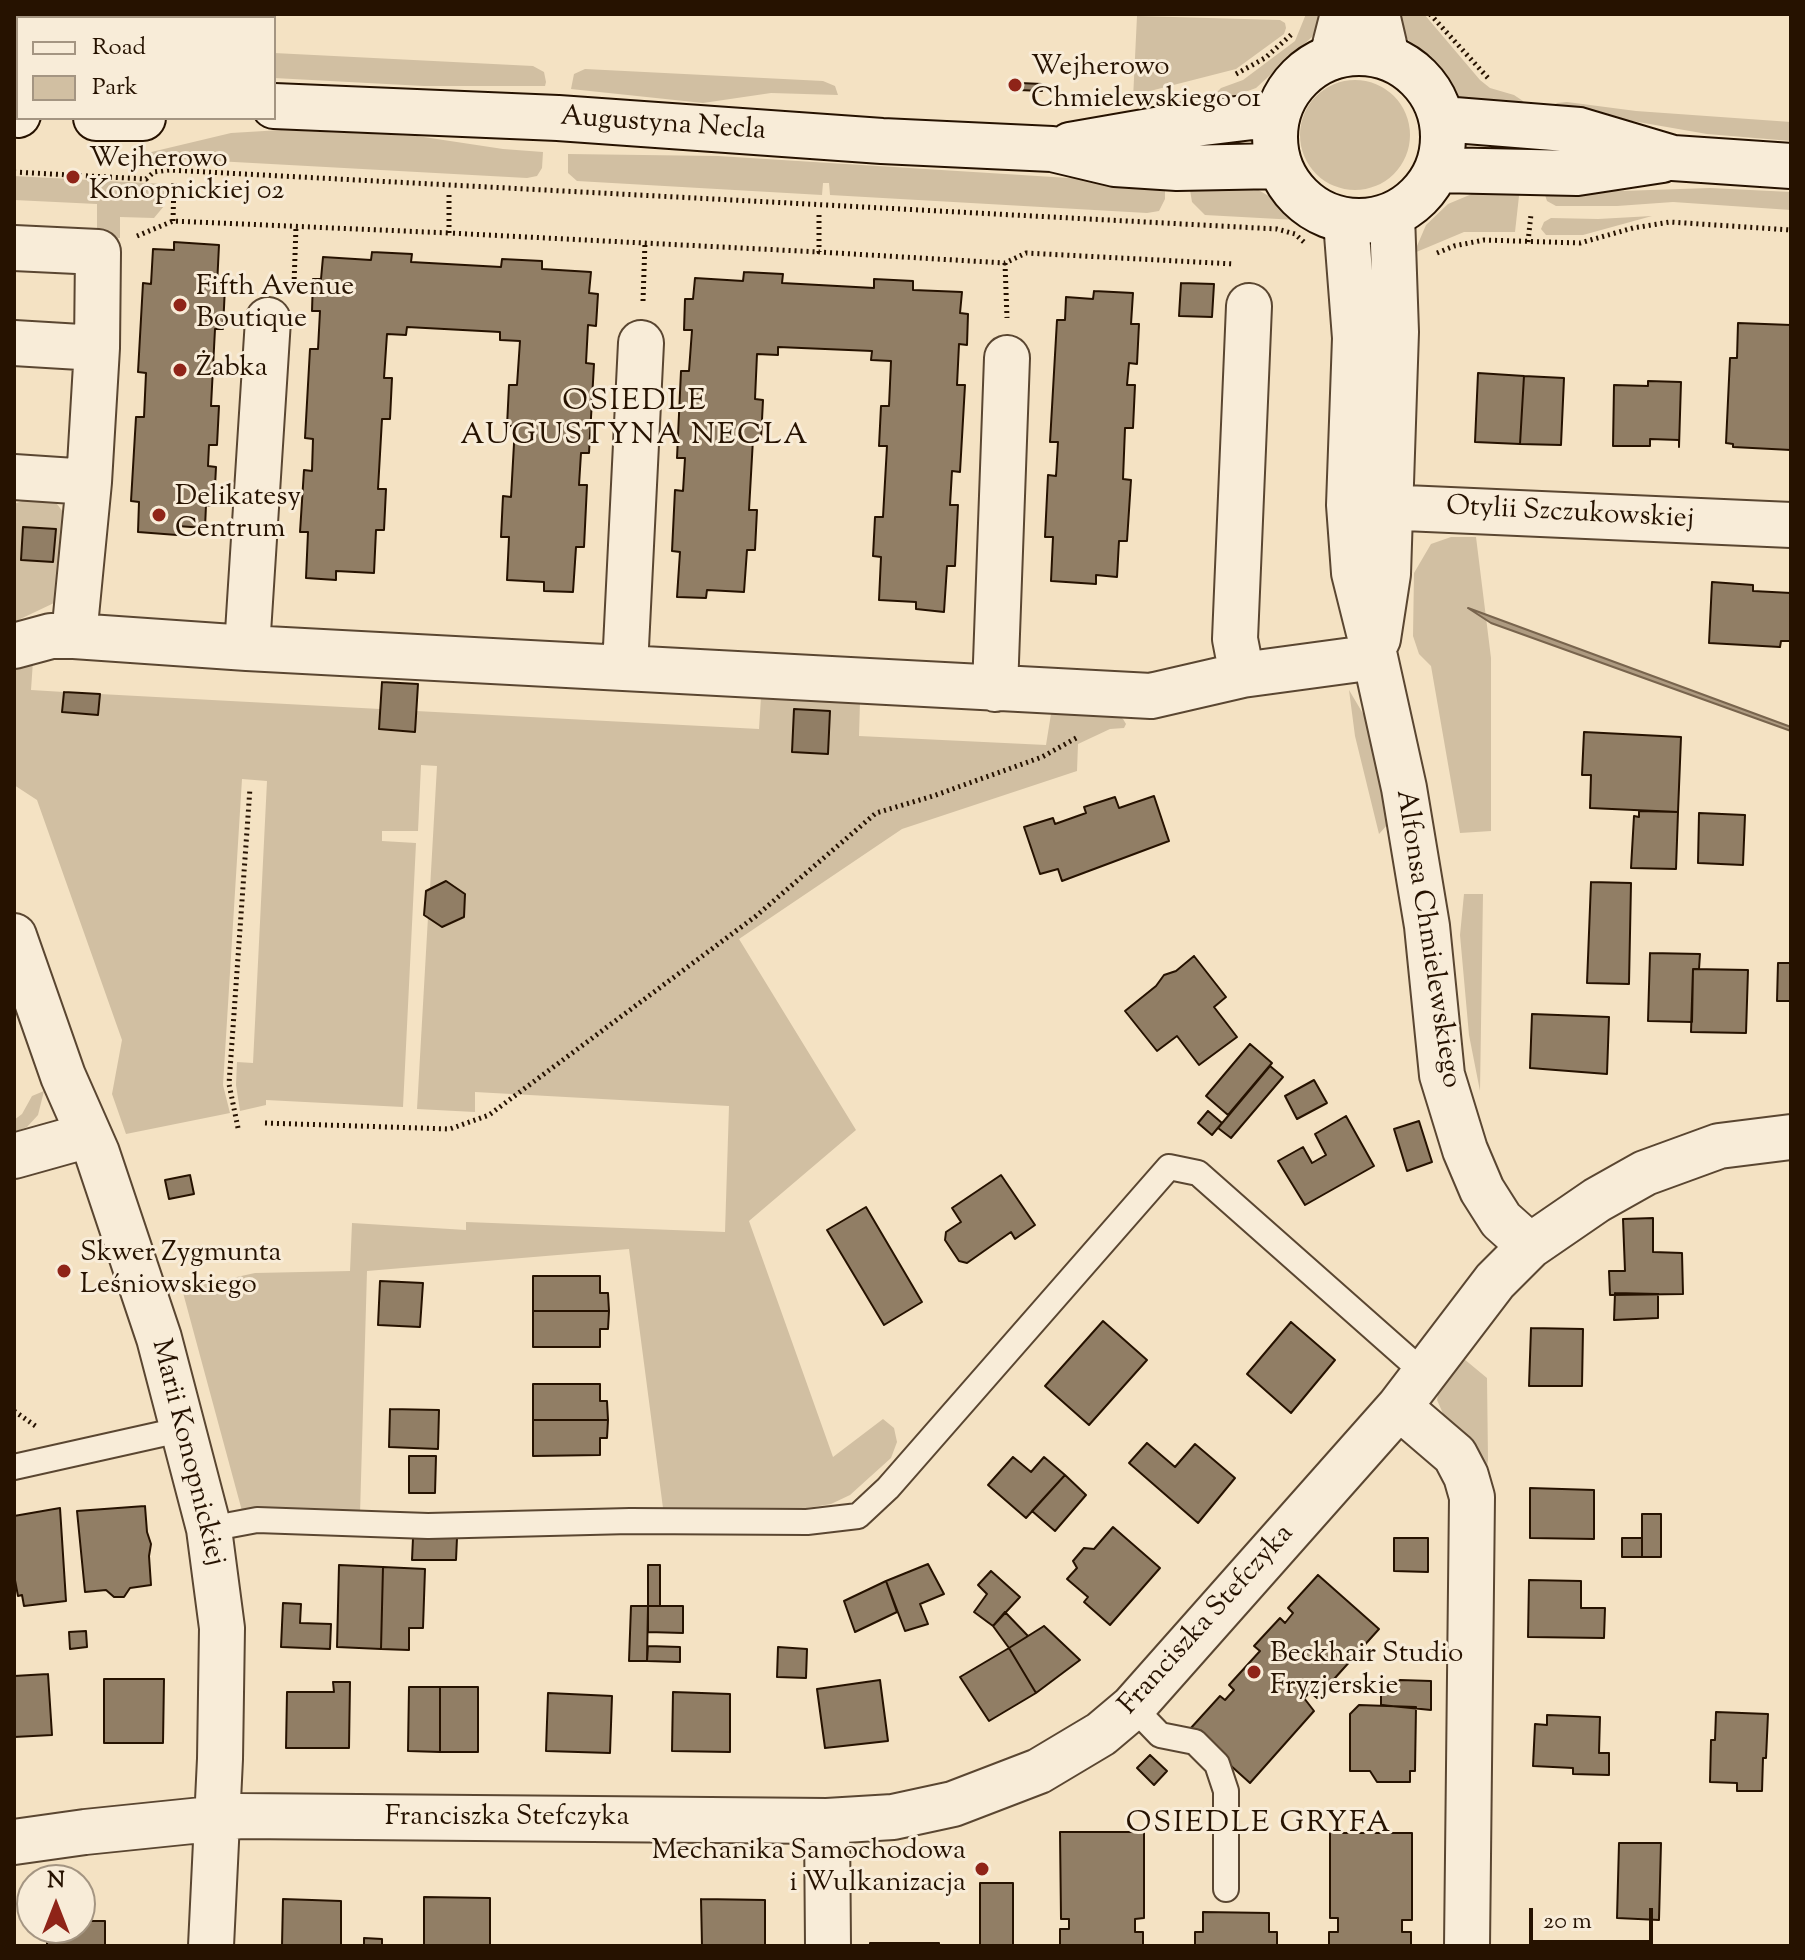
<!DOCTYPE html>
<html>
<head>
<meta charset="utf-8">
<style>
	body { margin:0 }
	#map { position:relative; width:1805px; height:1960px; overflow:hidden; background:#f4e2c3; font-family:"Sorts Mill Goudy",serif }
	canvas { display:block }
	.frame { position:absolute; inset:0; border:16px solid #261200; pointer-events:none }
	.legend { position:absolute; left:16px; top:16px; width:260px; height:104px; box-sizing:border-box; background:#f8ecd8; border:2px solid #a49582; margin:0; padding:10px 14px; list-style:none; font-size:24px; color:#261200 }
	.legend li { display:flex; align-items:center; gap:16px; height:40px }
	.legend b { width:40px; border:2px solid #a49582 }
	.north { position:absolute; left:16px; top:1864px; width:80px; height:80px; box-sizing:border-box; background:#f8ecd8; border:2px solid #a49582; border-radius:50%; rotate:0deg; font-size:22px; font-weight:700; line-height:32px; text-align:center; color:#261200 }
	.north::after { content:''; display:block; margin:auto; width:28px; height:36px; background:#8f2418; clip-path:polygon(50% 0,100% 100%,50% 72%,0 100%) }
	.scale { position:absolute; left:1529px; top:1908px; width:124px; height:36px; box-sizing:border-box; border:4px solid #261200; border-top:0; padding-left:10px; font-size:24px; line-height:28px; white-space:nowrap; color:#261200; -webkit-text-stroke:6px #f8ecd8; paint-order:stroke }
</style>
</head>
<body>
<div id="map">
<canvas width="1805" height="1960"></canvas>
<div class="frame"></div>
<ul class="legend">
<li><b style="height:10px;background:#f8ecd8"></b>Road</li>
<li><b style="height:22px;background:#d1bfa2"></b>Park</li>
</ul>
<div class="north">N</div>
<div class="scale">20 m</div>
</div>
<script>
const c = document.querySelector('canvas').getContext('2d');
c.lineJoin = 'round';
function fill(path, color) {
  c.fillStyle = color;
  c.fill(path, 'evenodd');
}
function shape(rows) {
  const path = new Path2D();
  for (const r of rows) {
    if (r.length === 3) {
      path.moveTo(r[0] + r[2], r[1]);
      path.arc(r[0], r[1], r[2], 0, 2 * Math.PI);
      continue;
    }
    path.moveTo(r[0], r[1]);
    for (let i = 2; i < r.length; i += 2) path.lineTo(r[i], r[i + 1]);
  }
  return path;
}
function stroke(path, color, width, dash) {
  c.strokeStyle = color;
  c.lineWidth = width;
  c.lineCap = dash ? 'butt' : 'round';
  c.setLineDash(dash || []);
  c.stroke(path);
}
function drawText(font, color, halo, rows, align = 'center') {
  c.font = font + ' "Sorts Mill Goudy",serif';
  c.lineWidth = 6;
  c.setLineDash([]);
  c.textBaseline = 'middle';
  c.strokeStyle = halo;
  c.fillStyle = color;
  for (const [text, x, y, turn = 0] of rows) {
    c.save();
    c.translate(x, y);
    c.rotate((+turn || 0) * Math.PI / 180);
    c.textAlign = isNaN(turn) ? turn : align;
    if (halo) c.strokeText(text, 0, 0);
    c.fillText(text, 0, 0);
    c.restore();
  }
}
fill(shape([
	[1306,14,1325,14,1312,37,1302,46,1256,88,1215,103,1214,95,1221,88,1243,80,1295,41],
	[1397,14,1424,14,1480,80,1490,88,1514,95,1523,101,1525,107,1469,105,1457,97,1406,37],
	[1137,16,1280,20,1285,23,1286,28,1284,34,1236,69,1150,91,1144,99,1133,99],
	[274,53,533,66,544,72,546,82,545,86,424,86,274,78],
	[585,69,823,81,835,86,838,95,771,93,703,103,571,89,574,74],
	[1355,135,55],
	[1567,102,1636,111,1791,122,1791,141,1707,134,1552,107,1557,103],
	[281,130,417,136,503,149,543,152,542,168,537,176,527,178,143,157,143,154,231,133],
	[568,154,718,156,1165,184,1165,199,1159,211,1147,213,830,195,829,183,823,183,822,195,577,181,568,173],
	[14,176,165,184,164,206,154,218,120,217,120,238,97,238,97,204,14,200],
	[1189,184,1255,188,1272,198,1297,220,1205,215,1192,202],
	[1520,187,1515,232,1464,232,1414,253,1426,225,1448,204,1479,191],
	[1710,188,1791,192,1791,210,1673,202,1617,206,1556,206,1547,201,1545,195,1545,189,1621,191],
	[1652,216,1583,235,1546,235,1541,229,1544,222,1551,218,1598,219],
	[33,497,54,500,66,516,60,596,54,603,14,622,14,504],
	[1451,537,1476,537,1491,658,1491,831,1460,833,1431,666,1419,654,1413,636,1414,573,1431,544],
	[33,661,31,690,64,692,63,712,98,715,100,694,380,709,379,729,414,732,416,711,759,729,761,697,860,702,859,736,1046,745,1051,714,1119,716,1123,719,1126,724,1124,728,1110,729,1078,744,1077,771,902,829,739,939,856,1130,749,1221,833,1457,883,1419,894,1428,897,1442,891,1458,850,1495,831,1504,788,1511,730,1513,663,1508,629,1249,367,1271,360,1514,286,1508,242,1511,182,1289,255,1273,350,1271,352,1223,466,1230,466,1222,725,1232,729,1106,475,1092,475,1112,417,1109,428,917,443,927,464,918,465,894,446,881,430,889,437,766,421,765,418,831,382,831,382,841,416,843,403,1107,266,1100,266,1105,240,1111,236,1085,237,1062,253,1063,267,781,242,779,223,1085,230,1113,126,1134,112,1094,122,1040,37,800,14,785,14,665],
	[1349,690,1365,717,1373,741,1388,824,1379,834,1355,736],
	[1464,894,1483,894,1480,1091,1469,1035,1460,935],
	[44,1091,38,1115,27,1127,14,1132,14,1120,22,1114,32,1096],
	[1458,1354,1487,1378,1488,1460,1487,1466,1483,1470,1449,1427,1437,1400,1440,1384]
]), '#d1bfa2');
const water = shape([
	[1468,608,1791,727,1791,731,1491,623,1468,608]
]);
fill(water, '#ae9b81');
stroke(water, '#78644d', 2);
const building = shape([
	[1020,83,1042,84,1042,91,1019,90,1020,83],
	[174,242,219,245,217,286,225,286,223,329,215,329,211,406,219,406,217,445,209,445,208,466,216,467,214,506,206,505,205,528,177,526,177,535,138,532,139,502,131,501,136,417,144,417,146,373,138,372,143,283,151,284,153,249,174,250,174,242],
	[372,252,412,254,411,262,501,267,502,259,542,261,542,269,591,272,589,293,598,294,596,326,588,325,586,363,594,364,589,453,581,453,579,485,587,485,584,547,576,547,573,592,544,591,544,582,507,580,509,537,501,537,503,496,511,497,515,426,507,426,509,385,517,385,520,341,500,340,500,332,407,327,406,335,387,334,384,378,392,378,390,419,382,419,378,489,386,489,384,530,376,530,374,573,336,571,336,580,306,578,308,532,300,532,304,470,312,471,313,439,305,438,310,349,318,349,320,311,312,311,313,279,321,279,323,257,371,260,372,252],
	[744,272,783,274,782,283,874,288,874,279,913,281,913,290,962,292,960,313,968,314,967,345,959,344,957,385,965,385,960,472,952,471,950,505,958,505,955,566,947,566,944,612,916,609,916,602,879,600,881,557,873,556,875,517,883,517,887,446,879,446,881,406,889,406,891,361,871,360,872,351,778,347,778,355,757,354,755,399,763,400,761,439,753,439,749,510,757,510,755,550,747,550,744,592,707,590,706,598,677,597,680,552,672,551,675,490,683,491,685,458,677,458,681,371,689,371,692,330,684,330,685,299,693,299,695,278,743,281,744,272],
	[1181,283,1214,284,1212,317,1179,316,1181,283],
	[1094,291,1133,293,1131,324,1139,324,1137,364,1129,363,1127,385,1135,385,1133,428,1125,428,1123,479,1131,480,1127,541,1119,541,1117,577,1096,575,1096,584,1051,581,1053,537,1045,537,1048,475,1056,476,1058,442,1050,442,1057,320,1065,320,1066,297,1093,299,1094,291],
	[1738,323,1791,325,1791,450,1733,447,1733,444,1726,443,1730,358,1737,358,1738,323],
	[1478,373,1524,376,1520,444,1475,442,1478,373],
	[1524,376,1564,378,1561,445,1520,444,1524,376],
	[1648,381,1681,382,1679,447,1679,440,1650,439,1650,446,1613,446,1614,385,1648,386,1648,381],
	[23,527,56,529,53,562,21,560,23,527],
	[1712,582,1753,585,1753,591,1791,593,1791,641,1781,641,1780,647,1709,643,1712,582],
	[382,682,418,684,415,732,379,729,382,682],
	[64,692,100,694,98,715,62,712,64,692],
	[794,709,830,711,828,754,792,752,794,709],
	[1584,732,1681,737,1678,812,1590,808,1591,775,1582,775,1584,732],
	[1154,796,1169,841,1062,881,1058,869,1040,874,1024,827,1053,818,1055,824,1086,813,1084,807,1115,797,1119,808,1154,796],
	[1639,811,1678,812,1676,869,1631,868,1634,816,1639,817,1639,811],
	[1699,813,1745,815,1743,865,1698,863,1699,813],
	[446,881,465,894,464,917,442,927,424,915,426,891,446,881],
	[1591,882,1631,883,1629,984,1587,983,1591,882],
	[1650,953,1700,954,1699,969,1693,969,1692,1022,1648,1021,1650,953],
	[1194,956,1226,997,1214,1007,1237,1037,1199,1065,1177,1036,1157,1051,1125,1011,1156,986,1164,975,1176,971,1194,956],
	[1778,963,1791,963,1791,1001,1777,1001,1778,963],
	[1693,969,1748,970,1746,1033,1691,1032,1693,969],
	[1532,1014,1609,1017,1607,1074,1530,1068,1532,1014],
	[1250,1044,1272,1063,1228,1115,1206,1096,1250,1044],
	[1270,1066,1283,1077,1231,1138,1218,1128,1270,1066],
	[1314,1080,1327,1103,1297,1119,1285,1096,1314,1080],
	[1208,1111,1222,1123,1212,1135,1198,1123,1208,1111],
	[1346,1116,1374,1166,1305,1205,1278,1161,1303,1147,1312,1163,1326,1155,1315,1134,1346,1116],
	[1419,1121,1432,1162,1407,1171,1394,1129,1419,1121],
	[190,1175,194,1194,169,1199,165,1180,190,1175],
	[1001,1175,1035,1225,1015,1239,1011,1232,967,1263,959,1261,945,1240,946,1232,961,1222,952,1208,1001,1175],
	[866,1207,922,1302,884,1325,827,1230,866,1207],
	[1653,1218,1653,1252,1682,1253,1683,1294,1610,1295,1609,1271,1625,1271,1623,1219,1653,1218],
	[533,1276,600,1276,600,1293,608,1293,609,1311,533,1311,533,1276],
	[380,1281,423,1283,420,1327,378,1325,380,1281],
	[1615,1293,1658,1294,1658,1318,1614,1320,1615,1293],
	[533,1311,609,1311,608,1329,600,1329,600,1347,533,1347,533,1311],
	[1103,1321,1147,1360,1089,1425,1045,1386,1103,1321],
	[1291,1322,1335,1360,1291,1413,1247,1374,1291,1322],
	[1531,1328,1583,1329,1582,1386,1529,1386,1531,1328],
	[533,1384,600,1384,600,1401,607,1401,608,1420,533,1420,533,1384],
	[390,1409,439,1410,438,1449,389,1447,390,1409],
	[533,1420,608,1420,607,1438,600,1438,600,1455,533,1456,533,1420],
	[1147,1443,1175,1467,1195,1444,1235,1478,1198,1523,1129,1463,1147,1443],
	[409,1456,436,1456,435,1493,409,1493,409,1456],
	[1013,1457,1031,1472,1044,1457,1065,1475,1026,1518,988,1485,1013,1457],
	[1065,1475,1086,1495,1055,1531,1032,1511,1065,1475],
	[1530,1488,1594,1490,1594,1539,1530,1538,1530,1488],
	[145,1506,147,1532,151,1544,149,1556,151,1585,130,1588,124,1597,114,1597,106,1590,85,1592,77,1511,145,1506],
	[60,1508,66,1601,24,1606,22,1595,18,1596,14,1575,14,1516,60,1508],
	[1642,1514,1661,1514,1661,1557,1642,1557,1642,1514],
	[1113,1527,1160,1568,1110,1625,1084,1602,1088,1597,1067,1579,1077,1568,1073,1561,1084,1548,1094,1549,1113,1527],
	[413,1538,457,1538,456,1560,412,1560,413,1538],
	[1394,1538,1428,1538,1428,1572,1394,1571,1394,1538],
	[1622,1538,1642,1538,1642,1557,1622,1557,1622,1538],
	[928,1564,944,1594,920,1604,928,1624,905,1631,886,1581,928,1564],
	[339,1565,383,1567,381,1649,337,1647,339,1565],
	[648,1565,660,1565,660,1606,648,1606,648,1565],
	[383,1567,425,1569,423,1628,409,1628,409,1650,381,1649,383,1567],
	[991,1571,1020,1597,993,1626,974,1612,987,1594,978,1585,991,1571],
	[1318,1575,1379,1629,1317,1698,1310,1692,1304,1698,1314,1711,1250,1783,1190,1729,1220,1696,1225,1700,1234,1690,1229,1685,1260,1651,1254,1646,1280,1618,1285,1623,1293,1613,1288,1608,1318,1575],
	[1529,1580,1581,1581,1581,1608,1605,1608,1604,1638,1528,1637,1529,1580],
	[886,1581,897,1612,855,1632,844,1601,886,1581],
	[283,1603,301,1604,300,1623,331,1624,330,1649,281,1647,283,1603],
	[631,1606,648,1606,647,1661,629,1661,631,1606],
	[648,1606,683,1606,683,1633,648,1632,648,1606],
	[1005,1612,1028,1636,1009,1648,993,1626,1005,1612],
	[1044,1626,1080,1660,1036,1693,1009,1648,1044,1626],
	[86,1631,87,1647,70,1649,69,1632,86,1631],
	[648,1646,680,1647,680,1662,647,1661,648,1646],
	[778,1647,807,1649,806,1678,777,1677,778,1647],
	[1009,1648,1036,1693,989,1721,960,1677,1009,1648],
	[48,1674,52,1735,14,1737,14,1676,48,1674],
	[104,1679,164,1679,163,1743,104,1743,104,1679],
	[880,1680,888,1741,825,1748,817,1689,880,1680],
	[1400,1680,1431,1681,1431,1710,1381,1705,1381,1695,1400,1680],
	[333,1682,350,1682,349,1748,286,1748,287,1692,334,1692,333,1682],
	[409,1687,440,1687,440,1752,408,1751,409,1687],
	[440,1687,478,1687,478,1752,440,1752,440,1687],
	[673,1692,730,1694,730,1752,672,1751,673,1692],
	[548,1693,612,1696,610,1753,546,1751,548,1693],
	[1359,1705,1416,1707,1415,1771,1410,1771,1410,1782,1377,1782,1370,1771,1350,1771,1350,1714,1359,1705],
	[1716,1712,1768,1714,1766,1758,1763,1758,1762,1791,1737,1791,1737,1783,1710,1782,1711,1740,1715,1740,1716,1712],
	[1547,1715,1600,1717,1599,1753,1609,1753,1609,1775,1573,1774,1573,1768,1533,1766,1535,1724,1547,1725,1547,1715],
	[1150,1755,1167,1771,1154,1785,1137,1768,1150,1755],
	[1060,1832,1144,1832,1144,1918,1135,1919,1135,1932,1143,1932,1143,1946,1060,1946,1060,1929,1069,1929,1069,1919,1061,1919,1060,1832],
	[1330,1833,1412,1833,1412,1920,1402,1920,1402,1932,1411,1932,1411,1946,1329,1946,1329,1932,1338,1932,1338,1918,1330,1918,1330,1833],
	[1619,1843,1661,1843,1659,1920,1617,1918,1619,1843],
	[980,1883,1013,1883,1013,1946,980,1946,980,1883],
	[424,1897,490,1898,490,1946,424,1946,424,1897],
	[283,1899,341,1901,341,1946,282,1946,283,1899],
	[701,1899,765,1900,765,1946,702,1946,701,1899],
	[1203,1912,1269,1913,1269,1932,1277,1932,1277,1946,1195,1946,1195,1932,1203,1932,1203,1912],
	[80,1921,105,1921,105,1946,47,1946,47,1928,80,1928,80,1921],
	[364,1938,382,1939,382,1946,364,1946,364,1938],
	[870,1943,939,1943,939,1946,870,1946,870,1943]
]);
fill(building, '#917e65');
stroke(building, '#261200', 2);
const lane = shape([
	[14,1467,184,1429],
	[209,1529,257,1520,428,1526,630,1521,807,1522,858,1516,888,1488,1169,1167,1198,1173,1424,1373],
	[1133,1707,1160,1735,1195,1742,1217,1764,1226,1791,1226,1889]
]);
const street = shape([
	[1377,14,1387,57],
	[1332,57,1343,14],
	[1346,221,1355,338,1349,505,1354,573,1375,657,1404,788,1427,926,1442,1075,1465,1150,1482,1190,1501,1220,1530,1246],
	[14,248,98,252,97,348,89,482,74,636],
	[268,320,247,648,1151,696,1242,675,1375,657],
	[14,343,97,348],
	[14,477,89,482],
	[1359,506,1791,525],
	[1378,639,1388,574,1396,332,1392,215],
	[14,646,51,636,74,636,247,648],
	[625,667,641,343],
	[1242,675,1235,639,1249,306],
	[995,689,1007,358],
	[14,936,63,1076,97,1153,159,1338,209,1529,222,1628,220,1759,211,1946],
	[14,1156,89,1135],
	[1399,1407,1455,1455,1466,1476,1472,1497,1467,1946],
	[827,1821,828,1946],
	[14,1842,85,1832,241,1816,827,1821,893,1817,953,1804,1039,1771,1101,1734,1133,1707,1399,1407,1495,1281,1530,1246,1597,1200,1645,1173,1719,1146,1791,1137]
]);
const secondary = shape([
	[1359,137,84],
	[14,79,18,80],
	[274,106,558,118,882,141,1052,149,1115,164,1177,168,1279,166],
	[14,114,18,115],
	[96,118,143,118],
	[1442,119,1579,130,1673,158,1791,166],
	[1070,145,1179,126,1277,114],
	[1437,170,1577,173,1662,160]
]);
stroke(lane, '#5a4631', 28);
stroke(street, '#5a4631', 48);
stroke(secondary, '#261200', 48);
stroke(shape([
	[1430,14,1488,78],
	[1236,74,1265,58,1292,34],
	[14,172,146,179,154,172,169,170,1277,229,1295,234,1305,243],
	[449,195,449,233,819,252],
	[819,215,819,252,1005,263,1026,253,1234,264],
	[173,221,174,182],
	[137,236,173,221,449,233],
	[1528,242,1531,214],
	[1437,253,1454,246,1484,240,1580,243,1633,228,1670,222,1791,230],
	[1005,263,1007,318],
	[294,285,296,226],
	[643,301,645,242],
	[265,1123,450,1129,489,1115,756,916,876,813,933,796,1042,757,1078,737],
	[238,1128,229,1084,250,788],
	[14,1411,37,1427]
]), '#261200', 5, [2, 4]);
stroke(lane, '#f8ecd8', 24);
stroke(street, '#f8ecd8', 44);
stroke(secondary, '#f8ecd8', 44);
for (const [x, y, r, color] of [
	[1015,85,8,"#8f2418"],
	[73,177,8,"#8f2418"],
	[180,305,8,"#8f2418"],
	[180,370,8,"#8f2418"],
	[159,515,8,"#8f2418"],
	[64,1271,8,"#8f2418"],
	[1254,1672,8,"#8f2418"],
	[982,1869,8,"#8f2418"]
]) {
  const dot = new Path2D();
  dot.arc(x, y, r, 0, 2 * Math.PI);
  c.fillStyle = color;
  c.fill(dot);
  stroke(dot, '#f8ecd8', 3);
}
drawText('28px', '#261200', '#f8ecd8', [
	["Wejherowo",1031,69],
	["Chmielewskiego 01",1031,101],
	["Wejherowo",89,161],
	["Konopnickiej 02",89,193],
	["Fifth Avenue",196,289],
	["Boutique",196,321],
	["Żabka",196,370],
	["Delikatesy",175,499],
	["Centrum",175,531],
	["Skwer Zygmunta",80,1255],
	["Leśniowskiego",80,1287],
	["Beckhair Studio",1270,1656],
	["Fryzjerskie",1270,1688],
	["Mechanika Samochodowa",966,1853,"right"],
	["i Wulkanizacja",966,1885,"right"]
], 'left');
drawText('28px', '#261200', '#f8ecd8', [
	["Augustyna Necla",663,126,4],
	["Otylii Szczukowskiej",1570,515,3],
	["Alfonsa Chmielewskiego",1426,939,81],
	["Marii Konopnickiej",186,1453,76],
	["Franciszka Stefczyka",1208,1621,-48],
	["Franciszka Stefczyka",507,1819]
]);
c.letterSpacing = '2px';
drawText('30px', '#261200', '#f8ecd8', [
	["OSIEDLE",635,404],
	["AUGUSTYNA NECLA",635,438],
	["OSIEDLE GRYFA",1259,1826]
]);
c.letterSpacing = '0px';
</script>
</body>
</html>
